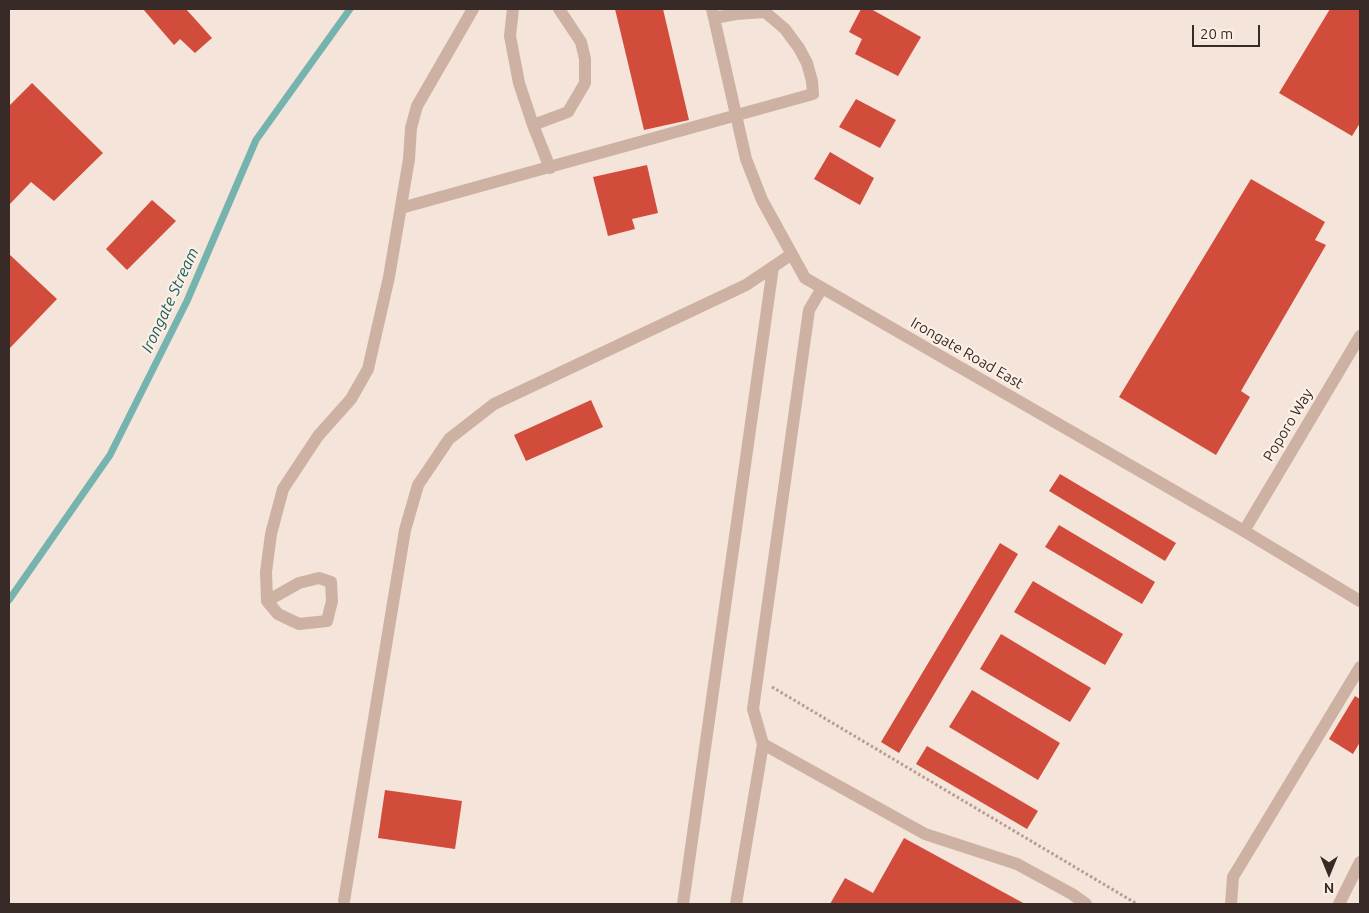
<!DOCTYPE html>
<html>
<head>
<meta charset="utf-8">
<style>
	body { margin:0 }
	#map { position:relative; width:1369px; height:913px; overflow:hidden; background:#f4e4d9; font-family:Ubuntu,sans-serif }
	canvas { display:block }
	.frame { position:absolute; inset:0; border:10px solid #382a26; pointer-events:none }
	.north { position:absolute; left:1304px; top:848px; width:50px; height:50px; -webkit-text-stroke:4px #fbefe6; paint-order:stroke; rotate:180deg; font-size:14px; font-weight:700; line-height:20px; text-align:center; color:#382a26 }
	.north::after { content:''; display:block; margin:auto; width:18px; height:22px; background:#382a26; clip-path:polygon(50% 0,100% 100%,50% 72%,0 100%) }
	.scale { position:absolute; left:1192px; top:25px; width:68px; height:22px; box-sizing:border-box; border:2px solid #382a26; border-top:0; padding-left:6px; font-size:15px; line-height:18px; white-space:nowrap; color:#382a26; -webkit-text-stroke:4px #fbefe6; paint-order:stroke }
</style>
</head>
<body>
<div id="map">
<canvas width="1369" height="913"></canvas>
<div class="frame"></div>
<div class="north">N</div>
<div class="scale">20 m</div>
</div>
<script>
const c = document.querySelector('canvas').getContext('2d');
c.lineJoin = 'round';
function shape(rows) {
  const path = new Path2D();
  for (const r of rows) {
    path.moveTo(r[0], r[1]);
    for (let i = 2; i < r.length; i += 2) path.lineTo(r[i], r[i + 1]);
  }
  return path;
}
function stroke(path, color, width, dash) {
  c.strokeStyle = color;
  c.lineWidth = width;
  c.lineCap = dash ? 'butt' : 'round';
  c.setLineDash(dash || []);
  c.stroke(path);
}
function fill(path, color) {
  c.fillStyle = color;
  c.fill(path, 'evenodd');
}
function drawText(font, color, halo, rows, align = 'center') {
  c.font = font + ' Ubuntu,sans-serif';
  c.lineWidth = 4.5;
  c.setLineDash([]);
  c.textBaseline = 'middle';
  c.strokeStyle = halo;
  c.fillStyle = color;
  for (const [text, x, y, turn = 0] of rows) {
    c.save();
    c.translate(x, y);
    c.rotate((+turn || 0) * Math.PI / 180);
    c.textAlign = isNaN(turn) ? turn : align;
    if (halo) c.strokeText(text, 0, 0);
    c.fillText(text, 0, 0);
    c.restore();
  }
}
stroke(shape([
	[9,600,110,455,187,301,256,140,350,9]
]), '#75b3ae', 7);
fill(shape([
	[143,9,186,9,212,38,195,53,180,39,174,45],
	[615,9,663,9,689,120,644,130],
	[861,9,871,9,921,37,898,76,855,54,862,39,849,32],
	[1330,9,1360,9,1360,123,1352,136,1279,93],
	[32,83,103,153,54,201,31,182,9,205,9,106],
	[856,99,896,120,880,148,839,127],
	[830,152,874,178,860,205,814,179],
	[647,165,658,213,632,219,635,229,608,236,593,177],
	[1251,179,1325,222,1315,240,1326,245,1241,391,1250,397,1216,455,1119,397],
	[152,200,176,221,127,270,106,249],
	[9,254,57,299,9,349],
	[591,400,603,427,526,461,514,435],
	[1060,474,1176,543,1165,561,1049,491],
	[1059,525,1155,582,1142,604,1045,547],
	[1000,543,1018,554,899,753,881,742],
	[1033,581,1123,634,1105,665,1014,612],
	[1001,634,1091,688,1070,722,980,669],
	[972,690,1060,743,1038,780,949,727],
	[1355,696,1360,699,1360,742,1353,754,1329,739],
	[927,746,1038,811,1027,829,916,764],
	[385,790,462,801,455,849,378,838],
	[904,838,1025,904,830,904,845,878,873,893]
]), '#d14c3a');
stroke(shape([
	[772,687,1137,904]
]), '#b99b8e', 3, [2.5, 2.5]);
stroke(shape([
	[513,9,510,36,519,83,533,125,550,168],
	[712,9,746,159,762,200,805,278,1244,531,1360,601],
	[533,125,568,112,585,83,585,59,581,42,559,9],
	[401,208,813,94,812,81,807,63,799,48,785,29,765,12,736,14,714,18],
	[1244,531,1360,336],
	[267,601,299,583,319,578,331,582,332,601,327,621,299,624,278,614,267,601,266,572,271,534,283,489,318,436,351,399,368,369,389,277,409,159,411,128,417,106,473,9],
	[763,744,925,834,1017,864,1072,894,1086,904],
	[344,901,405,530,418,485,449,439,494,404,746,285,792,254],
	[683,904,773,267],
	[736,904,763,744,753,709,809,310,822,288],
	[1231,904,1233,877,1360,667],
	[1339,904,1360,862]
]), '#cdb2a4', 12);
drawText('15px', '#382a26', '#fbefe6', [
	["Irongate Road East",967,353,30],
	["Poporo Way",1288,425,-59]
]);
drawText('italic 16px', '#185d59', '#fbefe6', [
	["Irongate Stream",170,300,-65]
]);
</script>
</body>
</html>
